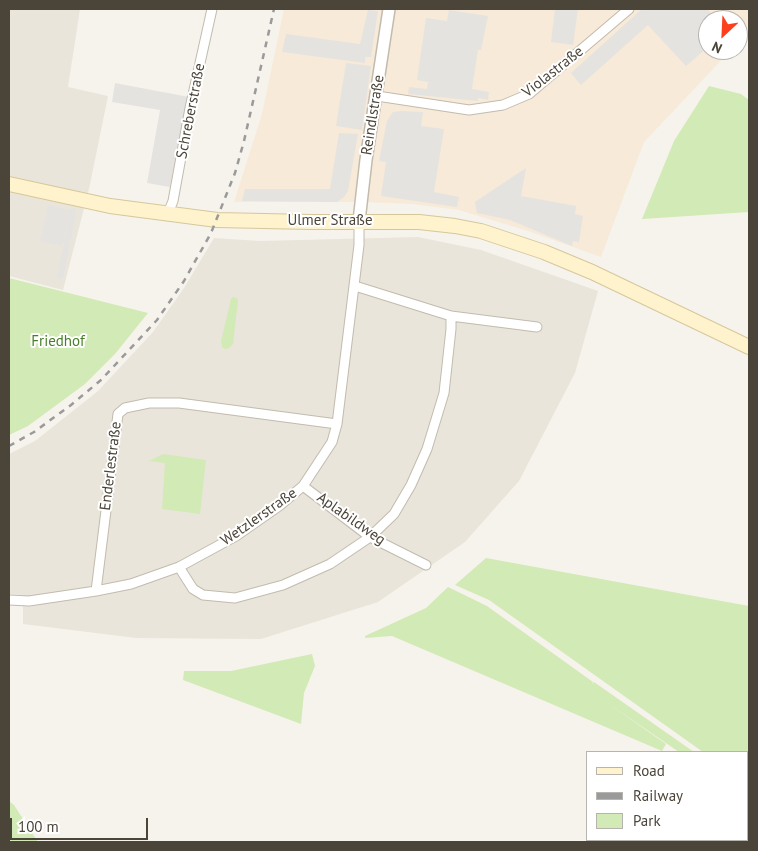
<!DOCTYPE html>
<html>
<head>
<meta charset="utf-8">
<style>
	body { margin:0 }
	#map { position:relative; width:758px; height:851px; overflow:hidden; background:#f6f3ec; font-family:"PT Sans",sans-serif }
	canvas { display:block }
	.frame { position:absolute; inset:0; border:10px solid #4b4439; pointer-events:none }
	.legend { position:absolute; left:586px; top:751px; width:162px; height:90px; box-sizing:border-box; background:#fff; border:1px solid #b7b4b0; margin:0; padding:6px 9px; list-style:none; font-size:15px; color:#4b4439 }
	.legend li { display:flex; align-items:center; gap:10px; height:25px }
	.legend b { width:25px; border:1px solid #b7b4b0 }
	.north { position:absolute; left:698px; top:10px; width:50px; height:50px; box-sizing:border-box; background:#fff; border:1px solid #b7b4b0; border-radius:50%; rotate:205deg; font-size:14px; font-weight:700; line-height:20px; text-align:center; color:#4b4439 }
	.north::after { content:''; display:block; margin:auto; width:18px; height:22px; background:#fc3f1d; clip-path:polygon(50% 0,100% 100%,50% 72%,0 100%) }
	.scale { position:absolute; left:10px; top:818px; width:138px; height:22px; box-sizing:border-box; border:2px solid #4b4439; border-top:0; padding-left:6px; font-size:15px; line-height:18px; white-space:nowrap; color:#4b4439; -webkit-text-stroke:4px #fff; paint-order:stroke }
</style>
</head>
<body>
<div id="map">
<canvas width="758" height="851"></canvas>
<div class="frame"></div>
<ul class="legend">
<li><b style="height:6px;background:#fff3cd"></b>Road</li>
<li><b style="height:6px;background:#9a9a9a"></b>Railway</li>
<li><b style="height:14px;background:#d2eab5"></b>Park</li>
</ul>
<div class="north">N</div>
<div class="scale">100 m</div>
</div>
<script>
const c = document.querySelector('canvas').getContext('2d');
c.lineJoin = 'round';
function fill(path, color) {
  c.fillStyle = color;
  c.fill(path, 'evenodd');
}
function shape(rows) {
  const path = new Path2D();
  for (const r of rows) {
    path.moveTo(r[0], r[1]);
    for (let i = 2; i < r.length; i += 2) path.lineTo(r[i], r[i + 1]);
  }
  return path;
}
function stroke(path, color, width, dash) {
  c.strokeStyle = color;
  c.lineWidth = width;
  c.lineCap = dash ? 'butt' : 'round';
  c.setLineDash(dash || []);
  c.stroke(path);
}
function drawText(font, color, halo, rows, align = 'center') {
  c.font = font + ' "PT Sans",sans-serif';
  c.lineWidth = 4;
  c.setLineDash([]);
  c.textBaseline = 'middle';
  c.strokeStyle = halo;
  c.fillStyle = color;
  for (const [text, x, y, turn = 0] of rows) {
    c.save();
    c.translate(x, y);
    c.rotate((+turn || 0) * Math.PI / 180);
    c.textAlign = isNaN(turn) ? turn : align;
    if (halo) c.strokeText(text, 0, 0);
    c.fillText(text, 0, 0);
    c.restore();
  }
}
fill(shape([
	[9,9,80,9,68,87,108,96,89,189,63,290,9,276],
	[418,237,481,250,598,291,575,373,519,481,465,542,378,602,261,639,136,638,23,624,23,595,9,594,9,454,35,441,98,391,153,332,184,288,214,238,260,241]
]), '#eae5da');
fill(shape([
	[284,9,749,9,749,33,738,43,738,20,708,20,708,50,731,50,644,142,601,257,528,231,459,210,413,204,364,202,234,202,262,114]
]), '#f7ead8');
fill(shape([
	[709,86,741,94,749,100,749,212,642,219,674,141],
	[9,278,148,313,115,354,85,384,28,426,9,435],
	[233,297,237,298,238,301,233,344,229,348,225,349,222,347,221,341,231,299],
	[163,454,206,460,200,514,162,509,165,463,149,461],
	[486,558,749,606,749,779,747,778,747,752,703,752,489,600,455,585],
	[448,587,487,606,593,682,592,684,594,682,694,752,679,752,603,700,666,744,662,751,392,636,365,638,365,636,426,608],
	[312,654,315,666,304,693,301,724,183,680,184,671,231,671],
	[9,801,14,805,38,842,9,842]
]), '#d2eab5');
fill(shape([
	[555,9,578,9,573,45,551,42],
	[642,9,706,9,721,20,708,20,708,47,686,66,648,25,581,85,571,73],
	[368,10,378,11,371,57,365,57,365,63,282,52,286,34,360,44],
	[449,10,488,16,481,50,478,50,472,89,489,92,488,100,478,98,478,101,408,94,409,87,427,89,428,82,417,80,426,18,447,21],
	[346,63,371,66,362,130,336,126],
	[115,83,189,97,170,187,147,183,160,110,112,102],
	[401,111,423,112,421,126,444,129,434,192,459,197,457,207,381,196,386,162,379,161,387,121,393,112],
	[339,133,358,134,348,191,344,197,337,202,242,201,245,189,330,189],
	[526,168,521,196,576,206,575,214,583,216,579,242,573,241,572,246,510,220,477,213,475,202],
	[48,205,70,210,71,208,77,209,63,279,57,278,70,211,62,246,40,241]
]), '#e5e3e0');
const minor = shape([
	[377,96,469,110,503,105,529,94,629,9],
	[168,213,173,201,190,108,212,9],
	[355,286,451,316,537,327],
	[303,486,370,537,426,565],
	[179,567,193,589,203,595,235,598,283,585,330,564,370,537,394,514,411,485,427,449,444,393,451,329,451,316],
	[96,591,118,414,125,408,149,403,179,403,337,424],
	[9,600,29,601,96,591,131,584,179,567,236,536,279,506,303,486,332,442,337,424,359,245,359,221]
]);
const tertiary = shape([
	[359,221,366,160,389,9]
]);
const secondary = shape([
	[9,184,110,206,217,220,311,222,419,222,455,226,481,231,544,252,592,272,749,347]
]);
stroke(minor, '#c2bbae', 11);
stroke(tertiary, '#c2bbae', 14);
stroke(secondary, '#d6c79b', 16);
stroke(minor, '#fff', 9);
stroke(tertiary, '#fff', 11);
stroke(secondary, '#fff3cd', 14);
stroke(shape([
	[9,446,34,432,71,405,101,380,157,320,184,281,211,233,235,173,244,141,274,9]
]), '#9a9a9a', 2.5, [6, 6]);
drawText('15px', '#4b4439', '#fff', [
	["Violastraße",553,72,-38],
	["Schreberstraße",191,111,-79],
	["Reindlstraße",373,115,-81],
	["Ulmer Straße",330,221],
	["Enderlestraße",111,466,-83],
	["Wetzlerstraße",259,517,-35],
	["Aplabildweg",351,519,35]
]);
drawText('15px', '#4a7f2a', '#fff', [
	["Friedhof",58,342]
]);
</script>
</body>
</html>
